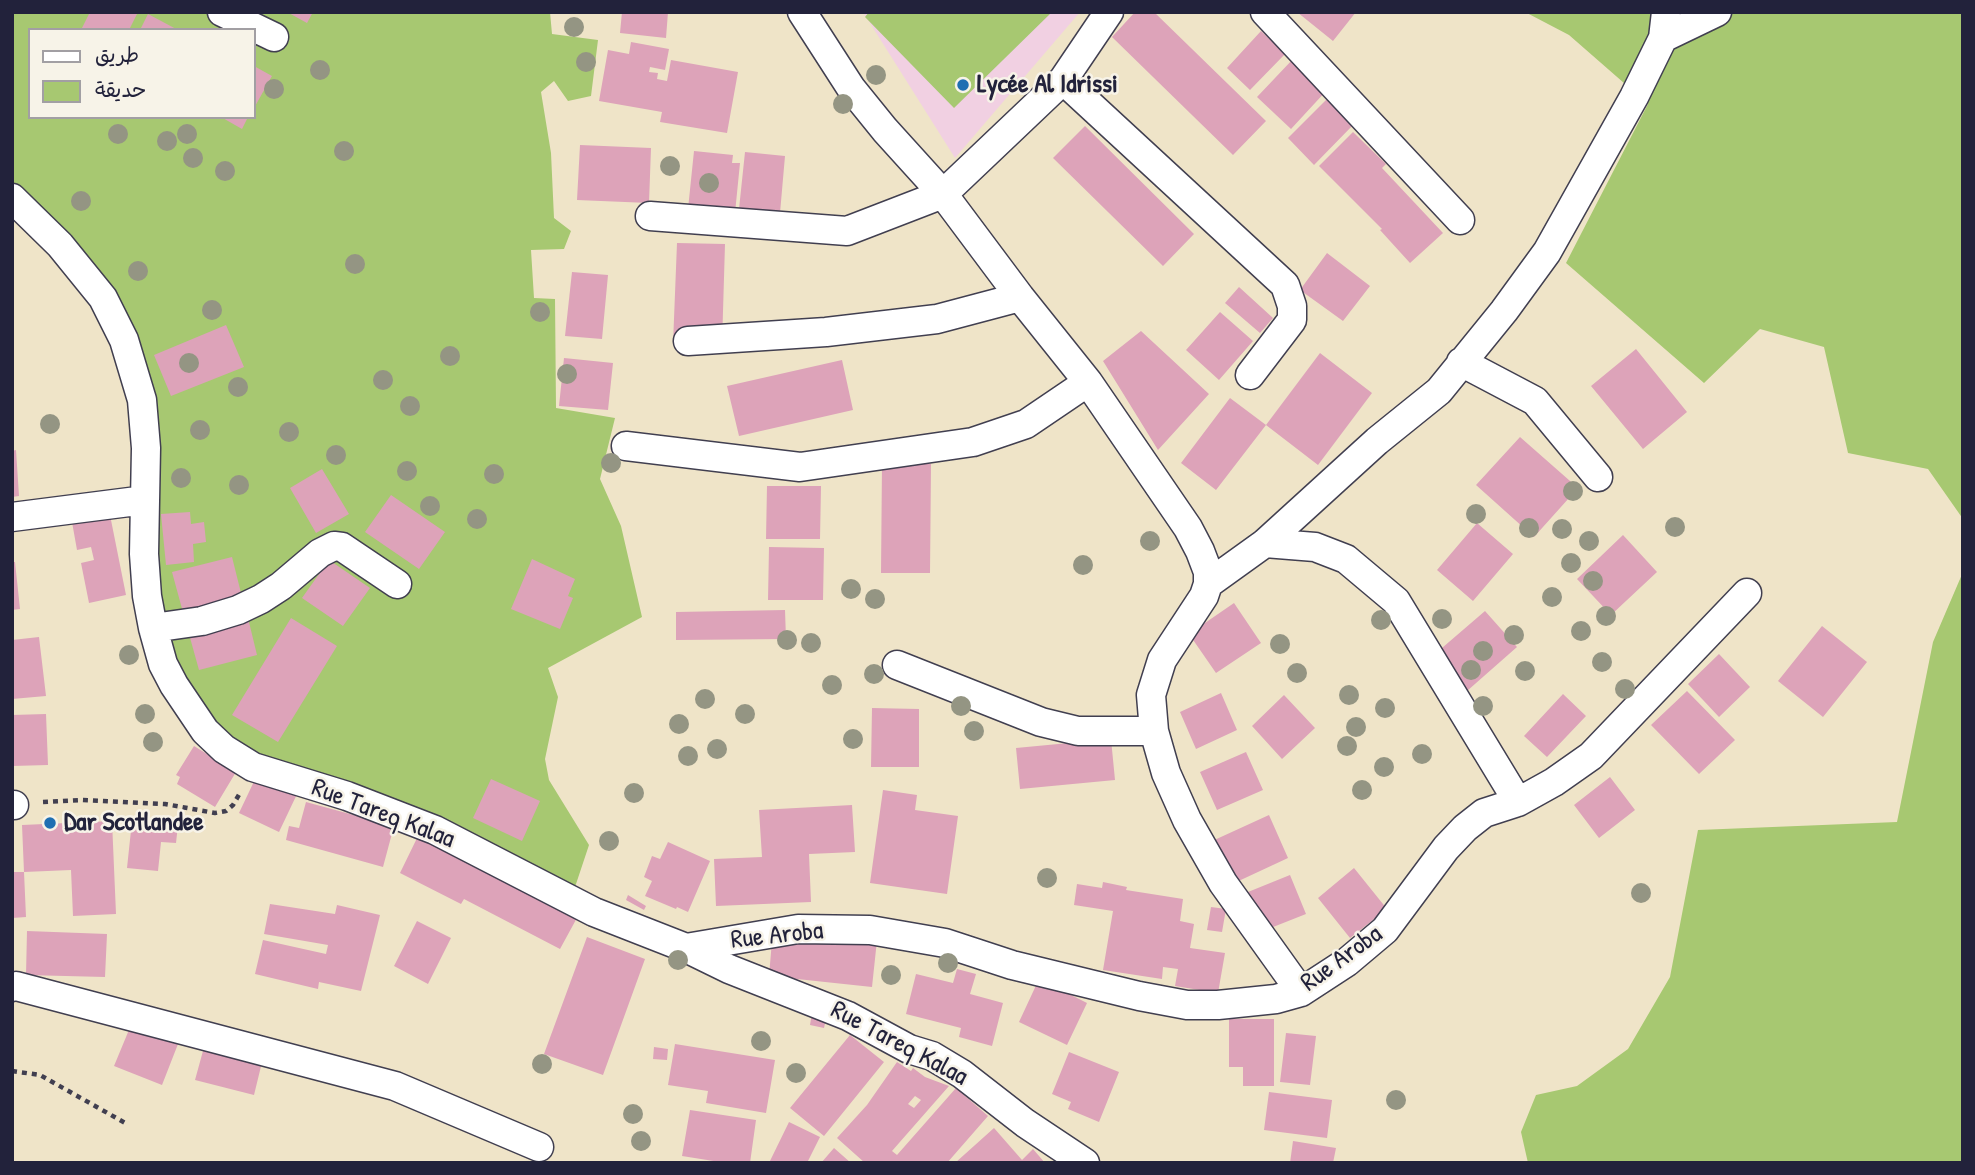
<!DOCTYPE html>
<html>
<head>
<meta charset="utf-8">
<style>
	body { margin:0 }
	#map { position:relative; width:1975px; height:1175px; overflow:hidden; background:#efe4c8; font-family:"Patrick Hand","Playpen Sans Arabic",sans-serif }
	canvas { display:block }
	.frame { position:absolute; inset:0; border:14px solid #22223b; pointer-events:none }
	.legend { position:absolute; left:28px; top:28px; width:228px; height:91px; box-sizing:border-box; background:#f7f3e8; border:2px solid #a29fa3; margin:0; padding:9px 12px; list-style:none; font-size:21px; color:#22223b }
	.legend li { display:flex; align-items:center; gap:14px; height:35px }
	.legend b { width:35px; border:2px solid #a29fa3 }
</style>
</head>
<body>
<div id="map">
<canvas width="1975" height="1175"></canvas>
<div class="frame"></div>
<ul class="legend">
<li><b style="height:9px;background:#fff"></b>طريق</li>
<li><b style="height:19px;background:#a7c871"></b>حديقة</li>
</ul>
</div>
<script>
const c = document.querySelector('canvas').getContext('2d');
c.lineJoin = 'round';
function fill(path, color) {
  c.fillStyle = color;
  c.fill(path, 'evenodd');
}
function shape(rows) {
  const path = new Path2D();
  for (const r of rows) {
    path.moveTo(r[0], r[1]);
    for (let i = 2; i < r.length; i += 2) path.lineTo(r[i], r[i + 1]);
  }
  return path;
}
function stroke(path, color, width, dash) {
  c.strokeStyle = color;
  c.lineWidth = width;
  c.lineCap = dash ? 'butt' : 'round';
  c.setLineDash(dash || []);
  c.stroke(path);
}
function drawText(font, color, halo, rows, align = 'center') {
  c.font = font + ' "Patrick Hand",sans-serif';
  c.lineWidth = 5;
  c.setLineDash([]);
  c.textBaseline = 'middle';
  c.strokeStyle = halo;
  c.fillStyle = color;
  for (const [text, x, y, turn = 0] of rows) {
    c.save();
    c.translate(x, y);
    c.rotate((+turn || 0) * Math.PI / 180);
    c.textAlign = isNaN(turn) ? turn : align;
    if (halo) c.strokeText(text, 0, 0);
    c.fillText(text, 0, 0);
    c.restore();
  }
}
fill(shape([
	[863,12,1080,12,955,158]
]), '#f1d0e2');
fill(shape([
	[12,12,550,12,552,34,598,40,591,96,568,101,554,81,541,92,551,153,554,218,571,231,564,249,531,250,534,298,555,299,556,408,615,418,600,479,621,526,642,617,548,668,558,697,545,759,549,780,589,845,571,899,253,767,163,664,124,340,12,198],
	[30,30,254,30,254,117,30,117],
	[869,12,1052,12,954,108,865,17],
	[1525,12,1671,12,1670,38,1730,12,1963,12,1963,519,1928,469,1848,453,1824,347,1760,329,1704,383,1566,263,1648,104,1569,35],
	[1963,572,1963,1163,1528,1163,1521,1132,1536,1095,1577,1086,1628,1049,1670,977,1698,830,1897,822,1933,642]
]), '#a7c871');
fill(shape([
	[90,12,134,12,137,14,129,30,81,30],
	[287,12,313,12,307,23],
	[622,12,668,12,666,38,620,33],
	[1135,12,1154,12,1266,121,1233,155,1112,37],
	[1297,12,1356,12,1333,41],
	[148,14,178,30,140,30],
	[1261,31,1285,54,1250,90,1227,68],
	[631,42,669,49,665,70,650,67,649,72,658,73,657,79,667,81,671,60,738,72,727,133,660,122,662,112,599,101,608,50,629,54],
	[1293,59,1327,90,1291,129,1257,97],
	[254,66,272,76,254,108],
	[1328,98,1354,124,1314,165,1288,138],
	[221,117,248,117,242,129],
	[1085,126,1194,234,1163,266,1053,158],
	[1353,132,1386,164,1382,168,1443,233,1410,263,1380,230,1382,229,1319,166],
	[580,145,651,148,649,203,577,200],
	[694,151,733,155,732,163,740,163,735,213,688,209],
	[745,152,785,156,780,213,739,209],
	[677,243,725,244,722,345,673,344],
	[1327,253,1370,286,1343,321,1300,290],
	[572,272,608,275,602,339,565,336],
	[1239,287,1273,318,1260,333,1225,303],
	[1220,312,1253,341,1219,380,1186,350],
	[226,325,244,367,171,396,154,355],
	[1141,331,1209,394,1158,450,1103,361],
	[1636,349,1687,412,1643,449,1591,386],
	[1320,353,1372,393,1318,465,1266,425],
	[564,358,613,363,608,410,559,406],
	[842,360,853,410,739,436,727,386],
	[1230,398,1266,425,1216,490,1181,463],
	[1520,437,1578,488,1534,537,1476,485],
	[16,450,19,496,12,497,12,451],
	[882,464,931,464,930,573,881,573],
	[322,469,349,514,316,533,290,488],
	[767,486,821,486,820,539,766,539],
	[391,495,445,532,419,569,365,532],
	[190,512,191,524,204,522,206,542,193,544,194,562,166,565,161,514],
	[110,515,126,595,89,603,81,563,94,560,91,547,77,550,72,522],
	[1477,523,1513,554,1473,601,1437,570],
	[1623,535,1657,572,1611,615,1577,579],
	[769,547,824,548,823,600,768,600],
	[232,557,243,601,184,616,172,572],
	[532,559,575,579,568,596,573,598,560,629,511,609],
	[329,560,370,588,343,626,302,598],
	[12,562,15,562,20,609,12,610],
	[1234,603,1261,643,1216,673,1189,634],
	[785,610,786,639,676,640,676,612],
	[1485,611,1517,647,1467,691,1435,654],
	[248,618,257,655,199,670,189,634],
	[291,618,337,646,278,742,232,715],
	[1822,626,1867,662,1823,717,1778,681],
	[39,637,46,696,12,699,12,640],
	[1719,654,1750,687,1719,717,1688,684],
	[1687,691,1735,740,1699,774,1651,725],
	[1221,693,1237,730,1196,749,1180,712],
	[1563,694,1586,716,1547,757,1524,736],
	[1284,695,1315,728,1282,759,1252,726],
	[872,708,919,709,919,767,871,767],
	[46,714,48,765,12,766,12,715],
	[1111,739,1115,780,1020,789,1016,748],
	[194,746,236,772,215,807,177,784,180,777,176,775],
	[1246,752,1263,790,1217,810,1200,772],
	[258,773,298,792,279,832,239,813],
	[1610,777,1635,810,1599,838,1574,805],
	[491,779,540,801,522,841,473,818],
	[883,790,917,795,915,810,958,816,947,894,870,883],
	[306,802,394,826,383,867,286,840,289,826,299,828],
	[852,805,855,852,809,854,811,902,716,906,714,859,762,857,759,810],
	[1269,815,1288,858,1230,885,1210,842],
	[112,821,116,914,73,916,71,870,24,872,22,825],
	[132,821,178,825,176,843,161,842,158,871,127,868],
	[419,834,578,916,560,949,464,899,461,904,400,873],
	[668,842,710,861,688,912,677,907,676,909,645,896,652,881,644,877,652,856,660,859],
	[1354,868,1387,909,1350,938,1318,898],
	[12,872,24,872,26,917,12,918],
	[1290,875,1306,914,1263,931,1248,892],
	[1103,882,1127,887,1126,890,1183,899,1180,921,1194,924,1190,948,1225,953,1218,993,1175,986,1178,969,1163,967,1162,979,1103,970,1113,911,1074,905,1077,884,1102,888],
	[628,895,646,906,644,910,626,900],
	[270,904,335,914,337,905,380,915,361,991,319,982,318,989,255,974,263,940,326,954,328,945,264,934],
	[1211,907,1226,909,1222,932,1207,930],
	[417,921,451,938,428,984,394,966],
	[773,929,877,940,872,987,769,976],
	[27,931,107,934,105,977,26,975],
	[587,937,645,959,603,1075,544,1054],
	[957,969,976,974,970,994,1003,1003,992,1046,959,1037,961,1028,906,1014,916,974,953,983],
	[1039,979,1087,1003,1067,1045,1019,1022],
	[813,1007,828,1010,824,1028,810,1025],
	[1229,1019,1274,1019,1274,1086,1243,1086,1243,1067,1229,1067],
	[131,1025,178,1044,162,1085,114,1066],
	[1286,1033,1316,1036,1310,1085,1280,1082],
	[850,1035,884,1062,824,1136,790,1108],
	[206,1040,264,1054,254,1095,195,1080],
	[675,1044,775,1060,766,1113,706,1103,708,1091,668,1085],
	[654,1047,668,1049,667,1060,653,1059],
	[1069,1052,1119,1072,1099,1122,1068,1109,1071,1102,1052,1094],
	[897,1062,911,1071,913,1068,925,1077,949,1086,892,1151,897,1155,956,1088,988,1116,947,1163,865,1163,837,1138,867,1105],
	[915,1096,921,1100,914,1108,908,1104],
	[1269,1092,1332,1100,1327,1138,1264,1130],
	[690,1110,756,1120,750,1163,726,1163,682,1156],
	[789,1122,820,1137,807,1163,769,1163],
	[994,1128,1022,1160,1033,1149,1045,1163,955,1163],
	[1293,1141,1336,1148,1333,1163,1290,1163],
	[834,1148,851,1163,821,1163]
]), '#dda3b9');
const minor = shape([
	[222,12,274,37],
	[802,12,851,88,885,130,943,194,1020,297,1088,382,1188,528,1200,551,1208,572,1208,584,1204,596,1162,660,1151,695,1154,731,1166,773,1187,820,1223,883,1301,992],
	[1265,12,1460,220],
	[1663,38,1717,12],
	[1063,80,1285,285,1292,306,1292,320,1250,375],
	[12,198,60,245,103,298,124,340,142,400,146,448,144,554,147,596,153,628,163,664,174,685,205,731,224,749,253,767,347,796,435,830,594,912,686,948,729,969,848,1016,909,1049,932,1056,962,1074,1025,1123,1085,1163],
	[650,216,847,231,943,194,1063,80,1109,12],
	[688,341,826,332,937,319,1020,297],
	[1461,362,1535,401,1598,477],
	[626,446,800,467,973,442,1026,424,1088,382],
	[12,517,145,500],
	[1265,543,1315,547,1346,559,1396,601,1518,802],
	[1208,584,1265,543,1377,441,1439,391,1504,311,1547,252,1634,97,1663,38,1666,12],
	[153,628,202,621,238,610,261,599,281,586,320,553,334,546,342,547,397,584],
	[897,665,1041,722,1078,731,1154,731],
	[12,805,14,805],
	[686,948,798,929,870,930,945,943,1012,965,1139,996,1187,1005,1218,1005,1276,999,1301,992,1347,962,1385,930,1446,848,1465,828,1484,813,1518,802,1554,782,1591,756,1747,593],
	[12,987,16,986,395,1086,539,1147]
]);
stroke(minor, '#413f50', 31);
stroke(shape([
	[43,802,81,800,165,804,215,813,226,811,233,805,240,793],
	[12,1071,40,1075,127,1124]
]), '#413f50', 4.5, [5, 5]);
stroke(minor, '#fff', 28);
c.fillStyle = '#949583';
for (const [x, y] of [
	[574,27],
	[586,62],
	[320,70],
	[876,75],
	[274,89],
	[843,104],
	[118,134],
	[187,134],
	[167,141],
	[344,151],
	[193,158],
	[670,166],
	[225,171],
	[709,183],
	[81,201],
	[355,264],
	[138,271],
	[212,310],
	[540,312],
	[450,356],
	[189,363],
	[567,374],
	[383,380],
	[238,387],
	[410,406],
	[50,424],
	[200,430],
	[289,432],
	[336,455],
	[611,463],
	[407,471],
	[494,474],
	[181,478],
	[239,485],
	[1573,491],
	[430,506],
	[1476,514],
	[477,519],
	[1675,527],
	[1529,528],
	[1562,529],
	[1150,541],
	[1589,541],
	[1571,563],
	[1083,565],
	[1593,581],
	[851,589],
	[1552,597],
	[875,599],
	[1606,616],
	[1442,619],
	[1381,620],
	[1581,631],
	[1514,635],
	[787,640],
	[811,643],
	[1280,644],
	[1483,651],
	[129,655],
	[1602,662],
	[1471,670],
	[1525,671],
	[1297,673],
	[874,674],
	[832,685],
	[1625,689],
	[1349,695],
	[705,699],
	[961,706],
	[1483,706],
	[1385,708],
	[145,714],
	[745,714],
	[679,724],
	[1356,727],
	[974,731],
	[853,739],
	[153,742],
	[1347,746],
	[717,749],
	[1422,754],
	[688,756],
	[1384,767],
	[1362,790],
	[634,793],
	[609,841],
	[1047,878],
	[1641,893],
	[678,960],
	[948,963],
	[891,975],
	[761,1041],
	[542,1064],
	[796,1073],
	[1396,1100],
	[633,1114],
	[641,1141]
]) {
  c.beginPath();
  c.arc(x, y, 10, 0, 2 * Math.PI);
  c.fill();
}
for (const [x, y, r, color] of [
	[963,85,7,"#1f6fb2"],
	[50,823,7,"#1f6fb2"]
]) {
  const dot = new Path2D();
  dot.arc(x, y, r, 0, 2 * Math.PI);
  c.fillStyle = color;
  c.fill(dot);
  stroke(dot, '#f7f3e8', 2.5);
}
drawText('bold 26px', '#22223b', '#f7f3e8', [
	["Lycée Al Idrissi",977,85],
	["Dar Scotlandee",64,823]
], 'left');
drawText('26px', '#22223b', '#f7f3e8', [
	["Rue Tareq Kalaa",383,814,21],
	["Rue Aroba",777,936,-6],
	["Rue Aroba",1342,959,-36],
	["Rue Tareq Kalaa",899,1044,28]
]);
</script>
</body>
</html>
